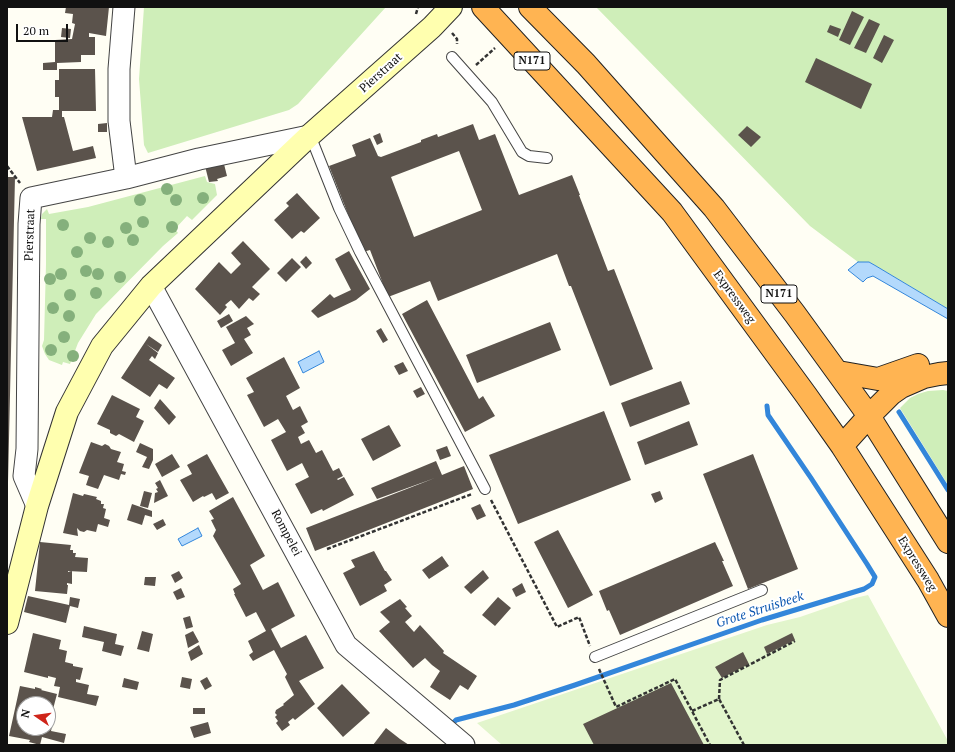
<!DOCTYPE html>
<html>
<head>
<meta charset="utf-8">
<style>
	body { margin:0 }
	#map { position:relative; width:955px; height:752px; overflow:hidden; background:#fffef4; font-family:"PT Serif",serif }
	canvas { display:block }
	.frame { position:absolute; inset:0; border:8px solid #111; pointer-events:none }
	.north { position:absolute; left:16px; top:696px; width:40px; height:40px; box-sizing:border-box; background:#fff; border:1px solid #a0a0a0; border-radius:50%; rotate:283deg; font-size:11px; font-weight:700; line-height:16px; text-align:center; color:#111 }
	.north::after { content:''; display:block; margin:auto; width:14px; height:18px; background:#cf251a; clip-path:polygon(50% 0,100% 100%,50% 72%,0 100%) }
	.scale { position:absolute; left:16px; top:24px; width:52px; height:18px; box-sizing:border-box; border:2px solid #111; border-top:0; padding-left:5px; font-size:12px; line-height:14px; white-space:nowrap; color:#111; -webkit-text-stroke:3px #fff; paint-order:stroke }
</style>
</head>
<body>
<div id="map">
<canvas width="955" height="752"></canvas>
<div class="frame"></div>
<div class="north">N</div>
<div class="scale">20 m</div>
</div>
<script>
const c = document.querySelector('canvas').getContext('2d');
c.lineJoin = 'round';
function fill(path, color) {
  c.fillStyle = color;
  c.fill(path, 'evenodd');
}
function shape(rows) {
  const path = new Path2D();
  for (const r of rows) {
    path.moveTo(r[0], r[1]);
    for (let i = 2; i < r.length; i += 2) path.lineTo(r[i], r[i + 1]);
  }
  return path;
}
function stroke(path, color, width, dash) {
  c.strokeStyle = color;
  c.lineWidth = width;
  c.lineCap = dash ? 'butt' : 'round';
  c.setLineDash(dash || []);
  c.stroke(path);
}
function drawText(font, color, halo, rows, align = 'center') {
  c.font = font + ' "PT Serif",serif';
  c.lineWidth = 4;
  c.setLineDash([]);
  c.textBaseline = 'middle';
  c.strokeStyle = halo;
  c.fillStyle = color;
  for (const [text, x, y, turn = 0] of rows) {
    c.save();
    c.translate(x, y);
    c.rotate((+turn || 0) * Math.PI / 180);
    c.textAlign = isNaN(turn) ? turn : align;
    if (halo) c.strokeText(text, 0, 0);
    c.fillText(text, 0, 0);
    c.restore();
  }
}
fill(shape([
	[144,7,386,7,298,104,289,110,148,153,144,145,139,79],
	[596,7,948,7,948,309,876,266,869,262,858,262,810,226],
	[205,176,207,182,215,184,217,195,192,220,187,216,175,229,178,233,163,246,96,314,78,343,70,364,63,362,62,365,49,360,45,354,42,346,44,340,46,264,46,219,41,219,42,214,47,209,49,214,88,207],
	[943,390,948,391,948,485,900,408,910,398,918,394,928,391]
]), '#cfeeb9');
fill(shape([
	[868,595,948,741,948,745,502,745,477,723,767,625,800,617,855,598]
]), '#e2f5cc');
const water = shape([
	[858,262,869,262,876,266,948,309,948,319,873,276,867,278,863,282,848,270,858,262],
	[319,351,324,362,303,373,298,362,319,351],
	[198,528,202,536,182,546,178,539,198,528]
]);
fill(water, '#b3d9fc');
stroke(water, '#3386da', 1);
stroke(shape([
	[899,412,948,490],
	[454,722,456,720,514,705,575,685,762,620,864,589,872,584,875,577,867,564,811,478,768,415,767,406]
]), '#3386da', 5);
fill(shape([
	[66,7,109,7,106,36,89,33,89,37,95,37,95,55,81,55,81,62,57,63,57,70,43,70,43,63,55,62,55,40,72,39,75,24,72,23,73,14,65,13],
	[852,11,864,17,850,45,839,40],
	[869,19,880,24,866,53,854,48],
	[830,25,841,29,838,37,827,32],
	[62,28,71,29,70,38,61,37],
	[884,35,894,40,882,63,873,58],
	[816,58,872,84,861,109,805,82],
	[59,69,95,69,96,111,62,111,62,117,52,117,53,110,59,110,59,97,55,97,55,80,59,80],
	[22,117,64,117,73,151,93,146,96,158,37,171],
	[107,123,107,132,98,132,98,124],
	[473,124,479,140,495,134,519,195,572,175,580,195,579,195,608,271,614,269,653,369,610,386,571,286,569,286,557,254,438,301,430,281,388,297,370,250,363,252,329,166,356,156,352,145,370,138,378,156,381,157,421,142,421,140,437,134,438,137],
	[459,151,482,210,414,237,391,177],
	[747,126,761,137,751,147,738,135],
	[380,133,383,142,377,145,373,136],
	[224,164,227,176,217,179,218,181,209,182,205,166],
	[7,177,15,177,8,482,7,482],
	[297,193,320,218,304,233,301,231,292,239,274,220,289,206,286,203],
	[243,241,270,269,252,287,260,294,253,301,249,298,239,309,231,300,225,305,227,307,220,315,195,289,219,262,231,274,241,264,231,253],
	[349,251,370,289,356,300,318,318,311,311,330,294,334,298,351,290,335,259],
	[306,256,312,263,306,269,300,262],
	[292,258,301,267,286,282,277,273],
	[427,300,479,399,483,396,495,416,465,432,402,314],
	[229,314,233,321,221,328,217,321],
	[246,316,254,324,247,328,251,335,244,339,253,353,231,366,222,350,235,343,226,327],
	[550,322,561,350,477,383,466,355],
	[381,328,388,340,383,343,376,331],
	[149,336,162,345,158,352,146,344,158,353,155,359,152,356,149,360,175,378,167,389,159,384,150,397,121,378],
	[284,357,300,388,286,396,293,410,300,406,308,422,301,426,305,433,298,437,301,444,309,440,316,453,322,450,333,471,339,468,343,476,337,479,338,480,344,477,354,495,323,511,322,509,311,514,295,484,309,477,302,463,287,471,271,440,286,432,278,419,264,427,247,395,254,392,246,378],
	[403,362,408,371,399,375,394,366],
	[681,381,690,404,630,427,621,403],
	[421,387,425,394,417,398,413,391],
	[112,395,140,409,136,417,144,421,134,442,119,434,116,436,110,433,110,430,97,424],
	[160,399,176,417,169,425,154,408],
	[604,411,631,480,518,524,489,455],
	[689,421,698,445,645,465,637,442],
	[389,425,401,446,373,461,361,439],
	[91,442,102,446,105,444,109,446,111,449,121,452,117,462,124,464,122,471,126,472,125,475,121,474,119,480,104,475,98,489,86,485,89,476,79,473],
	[140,443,153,449,153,460,149,469,142,467,147,457,136,452],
	[447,446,451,456,440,460,436,450],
	[172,454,180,467,162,477,155,464],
	[207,454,229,493,216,500,212,493,204,497,203,496,193,502,180,480,192,474,187,465],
	[753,454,798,569,748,589,703,474],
	[436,461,442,475,464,466,473,489,315,551,306,528,435,478,377,499,371,488],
	[160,480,168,496,154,503,155,493,158,492,156,489,158,488,155,483],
	[144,491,152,493,148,508,140,506],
	[660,491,663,499,655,503,651,494],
	[73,493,83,496,84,494,97,497,96,499,101,501,101,504,104,504,103,508,106,509,104,518,110,520,108,527,98,524,96,532,87,530,84,532,80,531,77,528,78,536,63,533],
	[233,497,265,556,250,565,263,590,278,582,295,616,271,629,275,637,281,648,306,635,324,668,299,681,315,704,295,720,293,718,288,722,290,725,282,731,276,723,278,721,275,717,277,715,275,713,276,710,284,705,283,704,294,695,285,677,287,674,274,650,253,661,249,655,253,652,248,641,266,631,256,612,246,617,234,594,235,594,233,589,241,584,213,536,216,530,211,520,214,519,209,511],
	[132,504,152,511,152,517,145,515,142,525,127,520],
	[480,504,486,516,477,520,471,508],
	[163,519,166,525,157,530,153,524],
	[558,530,593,595,568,608,534,542],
	[40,542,71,545,70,550,73,550,73,553,76,553,75,557,88,558,87,572,68,571,68,572,72,571,72,584,67,583,67,585,68,585,67,594,35,591],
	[715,542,724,561,722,561,733,586,620,635,609,610,607,611,599,591],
	[374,551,385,571,386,571,392,580,384,585,387,591,360,606,343,573,355,567,351,560],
	[442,556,449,566,429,579,422,570],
	[483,570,489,578,471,594,464,587],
	[179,571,183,578,175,583,171,575],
	[145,577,156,577,155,586,144,585],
	[522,583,526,592,516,597,512,589],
	[181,588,185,597,177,600,173,592],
	[28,596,69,605,70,597,80,599,78,608,70,606,66,623,24,612],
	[498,597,511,608,495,626,482,615],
	[400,599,407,607,405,608,412,616,405,622,414,632,420,625,444,651,443,653,477,676,468,690,460,685,450,700,430,687,440,671,432,665,425,658,413,668,379,631,390,622,380,612],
	[190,616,193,627,186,629,183,618],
	[84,626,117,634,115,644,124,646,121,656,102,651,104,642,82,637],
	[142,631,153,634,149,652,137,649],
	[193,631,199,642,188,648,185,635],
	[33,633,61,640,59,649,67,651,65,662,73,664,73,666,83,668,80,680,76,679,76,682,89,685,87,694,99,696,96,706,58,697,60,687,54,686,56,678,48,676,48,678,24,672],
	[792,633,795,640,767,654,764,647],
	[199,645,203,654,191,661,188,652],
	[743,652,749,664,722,678,715,667],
	[182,677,192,679,190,689,180,687],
	[207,677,212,686,205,690,200,681],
	[124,678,139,682,137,690,122,687],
	[671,683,704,745,594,745,583,724],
	[342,684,370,713,343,737,317,708],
	[20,686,35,689,35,687,42,689,41,690,57,694,52,713,48,712,48,704,24,704,24,728,48,728,48,713,55,714,51,731,66,734,64,743,42,737,40,745,29,742,30,740,9,736],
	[193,708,205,708,205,714,193,714],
	[208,722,211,733,194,738,190,727],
	[386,728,400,739,409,745,373,745]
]), '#5b534c');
const lane = shape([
	[452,57,492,102,522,152,529,156,547,158],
	[310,135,339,208,360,252,485,489],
	[595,657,762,590]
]);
const street = shape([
	[124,7,119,69,119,121,126,178],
	[151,286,346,645,464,745],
	[37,506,24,476,27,449,29,224,31,198,126,178,199,159,309,136]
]);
const secondary = shape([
	[7,623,37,506,67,412,102,346,151,286,309,136,432,27,451,7]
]);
const highway = shape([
	[483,7,672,212,806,395,842,446,928,580,948,616],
	[530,7,586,64,714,208,795,314,869,416,948,542],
	[838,372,878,379,918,365],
	[842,446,869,416,891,394,901,387,924,377,939,374,948,373]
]);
stroke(lane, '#444', 12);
stroke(street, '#444', 23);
stroke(secondary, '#333', 24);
stroke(highway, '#222', 24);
stroke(shape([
	[416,14,418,7],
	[452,33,457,39,457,44],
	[476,65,495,48],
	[7,166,20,183],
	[491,500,557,627,579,617,590,646],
	[327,549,472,494],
	[599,669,616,707,675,679,710,745],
	[719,699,720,680,795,641],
	[692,711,719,699,744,745]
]), '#333', 2.5, [4, 2]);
stroke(lane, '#fff', 10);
stroke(street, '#fff', 21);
stroke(secondary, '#ffffaf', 22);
stroke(highway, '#ffb452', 22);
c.fillStyle = '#85b07c';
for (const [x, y] of [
	[167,189],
	[203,198],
	[140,200],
	[176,200],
	[143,222],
	[63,225],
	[172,227],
	[126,228],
	[90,238],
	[133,240],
	[108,242],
	[77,252],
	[86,271],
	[61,274],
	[98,274],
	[120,277],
	[50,279],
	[96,293],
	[70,295],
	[53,308],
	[69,316],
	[64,337],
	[51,350],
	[73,356]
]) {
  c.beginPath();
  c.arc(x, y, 6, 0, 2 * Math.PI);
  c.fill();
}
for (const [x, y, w] of [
	[532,61,36],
	[779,294,36]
]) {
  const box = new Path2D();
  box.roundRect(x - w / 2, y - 9, w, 18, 3);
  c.fillStyle = '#fff';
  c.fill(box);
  stroke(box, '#111', 1);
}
drawText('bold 11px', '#111', null, [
	["N171",532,61],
	["N171",779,294]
]);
drawText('12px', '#111', '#fff', [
	["Pierstraat",381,73,-42],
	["Pierstraat",30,235,-88],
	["Expressweg",734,297,54],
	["Rompelei",286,533,62],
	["Expressweg",917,564,58]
]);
drawText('italic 13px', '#0c57b0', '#fff', [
	["Grote Struisbeek",760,610,-18]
]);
</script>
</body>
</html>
